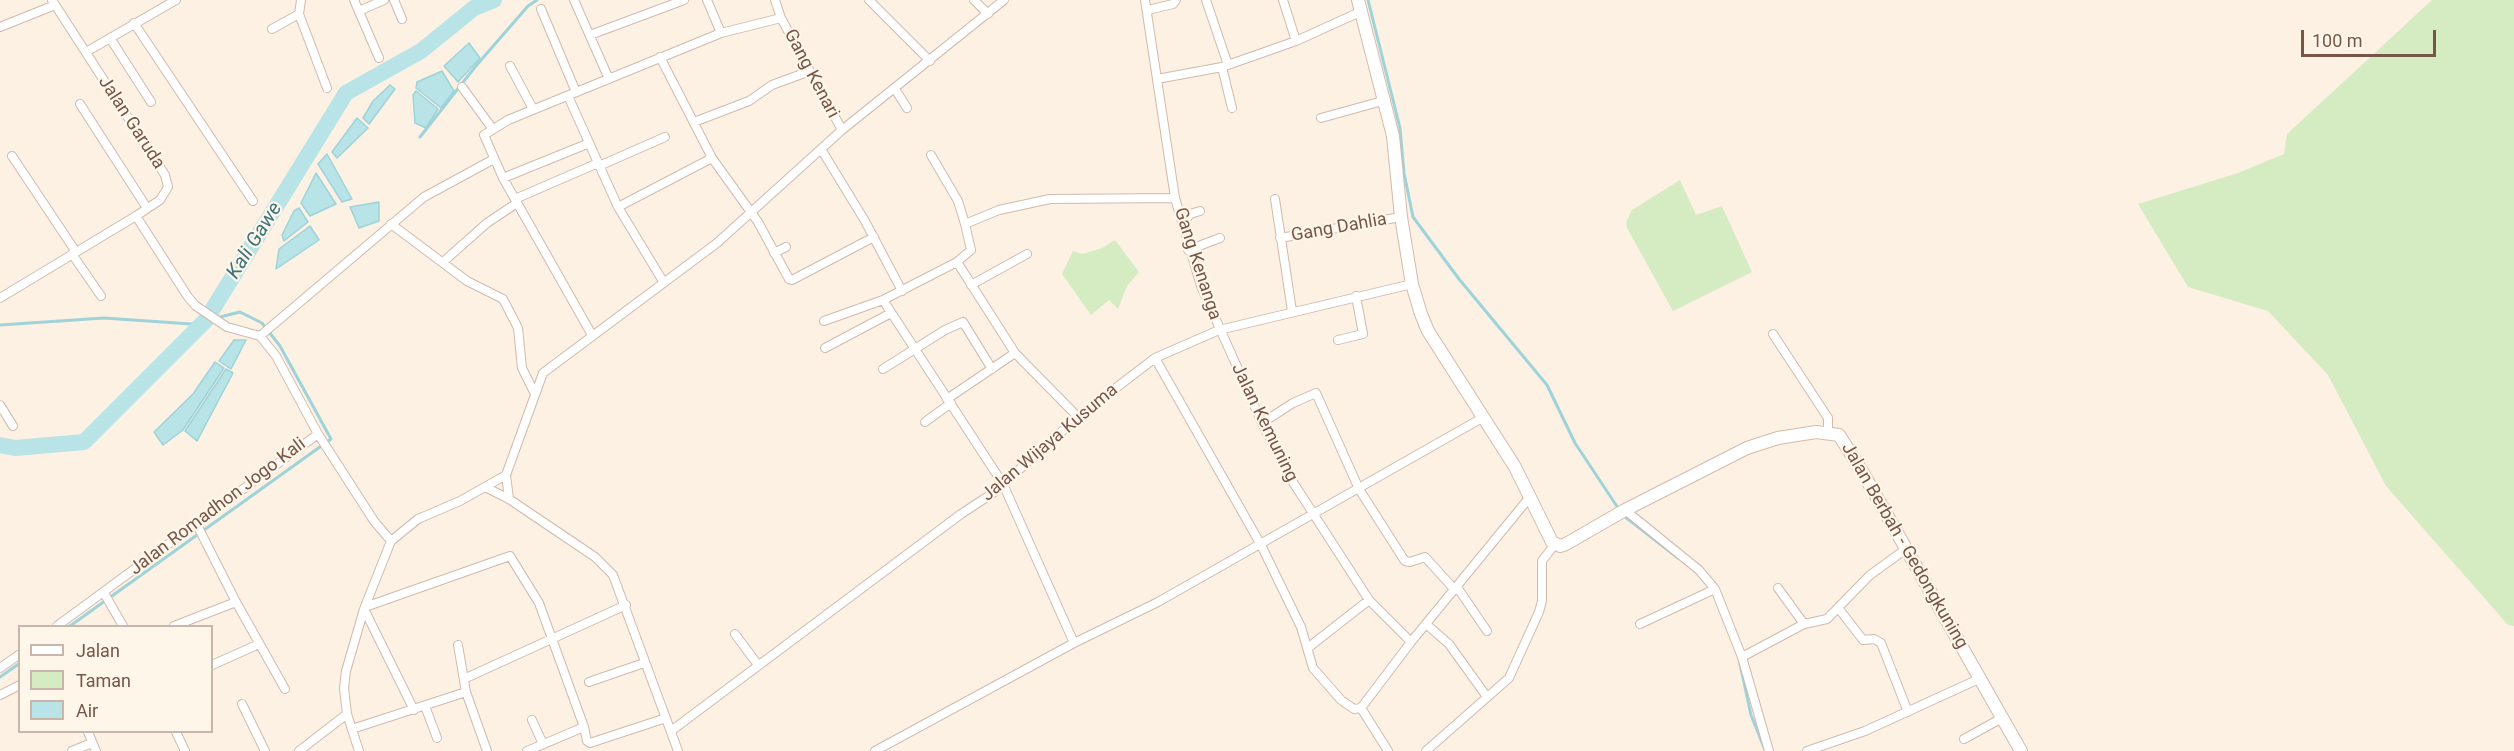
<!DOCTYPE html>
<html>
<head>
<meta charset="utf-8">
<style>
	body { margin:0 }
	#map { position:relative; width:2514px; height:751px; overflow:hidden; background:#fdf1e4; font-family:Roboto,sans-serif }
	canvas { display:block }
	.legend { position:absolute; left:18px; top:625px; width:195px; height:108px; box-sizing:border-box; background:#fff6ea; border:2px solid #c8b6aa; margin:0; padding:8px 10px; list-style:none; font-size:18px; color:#765649 }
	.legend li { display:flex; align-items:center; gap:12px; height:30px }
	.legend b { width:30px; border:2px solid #c8b6aa }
	.scale { position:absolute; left:2301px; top:30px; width:135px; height:27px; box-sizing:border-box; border:3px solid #765649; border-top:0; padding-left:8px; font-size:18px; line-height:21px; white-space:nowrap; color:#765649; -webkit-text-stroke:4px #fff6ea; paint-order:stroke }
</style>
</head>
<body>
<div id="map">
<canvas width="2514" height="751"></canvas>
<ul class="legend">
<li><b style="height:8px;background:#fff"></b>Jalan</li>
<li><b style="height:16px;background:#d5ebc2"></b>Taman</li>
<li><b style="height:16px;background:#b8e3e7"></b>Air</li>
</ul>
<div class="scale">100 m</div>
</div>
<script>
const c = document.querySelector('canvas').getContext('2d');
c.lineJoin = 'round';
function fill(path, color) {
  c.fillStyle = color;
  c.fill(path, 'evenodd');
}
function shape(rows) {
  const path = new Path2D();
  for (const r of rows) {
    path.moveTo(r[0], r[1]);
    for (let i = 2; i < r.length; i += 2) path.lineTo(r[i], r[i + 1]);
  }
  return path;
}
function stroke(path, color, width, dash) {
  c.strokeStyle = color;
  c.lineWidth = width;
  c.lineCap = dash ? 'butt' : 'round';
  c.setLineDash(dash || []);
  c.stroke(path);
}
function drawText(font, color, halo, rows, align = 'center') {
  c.font = font + ' Roboto,sans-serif';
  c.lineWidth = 4.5;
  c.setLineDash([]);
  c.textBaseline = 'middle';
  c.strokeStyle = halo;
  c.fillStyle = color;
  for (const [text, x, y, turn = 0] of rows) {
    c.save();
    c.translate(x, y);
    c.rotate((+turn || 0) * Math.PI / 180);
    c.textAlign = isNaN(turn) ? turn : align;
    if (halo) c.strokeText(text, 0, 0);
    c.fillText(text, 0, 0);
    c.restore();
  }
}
fill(shape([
	[2432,0,2514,0,2514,626,2508,625,2386,486,2328,375,2268,311,2188,287,2138,204,2238,173,2284,154,2287,134],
	[1680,180,1696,215,1722,206,1752,272,1673,311,1627,228,1626,222,1632,210],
	[1115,240,1139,272,1127,286,1118,309,1109,300,1091,315,1062,274,1073,251,1082,254,1102,248]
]), '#d5ebc2');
const water = shape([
	[469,43,480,58,458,82,444,66,469,43],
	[442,71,454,91,441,108,416,88,417,82,442,71],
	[390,85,395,89,369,124,363,118,373,101,390,85],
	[416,91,438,109,426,128,415,123,413,95,416,91],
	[357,118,368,128,337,158,332,152,357,118],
	[327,154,352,199,342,202,318,164,327,154],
	[316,173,336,204,310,216,301,203,316,173],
	[379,202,379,221,359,228,350,207,379,202],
	[299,208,308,222,284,241,282,235,294,211,299,208],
	[310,226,319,240,276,269,279,249,310,226],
	[234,340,246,340,231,369,219,361,234,340],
	[215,362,224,368,183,430,163,445,154,432,193,394,215,362],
	[226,369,233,373,197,441,185,431,226,369]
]);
fill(water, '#b8e3e7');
stroke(water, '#9ed3d9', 1.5);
stroke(shape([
	[1368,0,1400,128,1404,173,1413,217,1459,279,1547,385,1575,443,1620,511],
	[420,137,475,67,528,6,537,0],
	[0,325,104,318,191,324,210,319],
	[1624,516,1678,558],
	[70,626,331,439,280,346,262,323,240,312,216,318],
	[1740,664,1751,715,1765,750],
	[0,677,20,663]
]), '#9ed3d9', 3);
stroke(shape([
	[0,445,15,448,84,442,206,320,346,93,421,51,474,8,494,0]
]), '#b8e3e7', 16);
const minor = shape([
	[301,0,299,14,327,88],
	[354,0,379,58],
	[394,0,402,19],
	[574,0,609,79],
	[707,0,721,33],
	[775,0,781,18,842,130],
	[869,0,930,61],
	[974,0,988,14],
	[1145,0,1175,198,1201,286,1262,423,1289,476,1369,600,1411,642],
	[1206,0,1228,65],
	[1283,0,1296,41],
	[541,9,576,92],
	[1148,10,1173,4,1176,0],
	[359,11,384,0],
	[134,23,253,201],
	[0,27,55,5],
	[272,29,299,14],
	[590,35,684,0],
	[110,38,151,102],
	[86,52,176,0],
	[660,57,712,158,758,222,789,279,792,280,874,237],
	[510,66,533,109],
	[1222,67,1232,108],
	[1157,79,1222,67,1296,41,1362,11],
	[462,87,492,128],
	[895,89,907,108],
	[568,96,618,207,664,283],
	[80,104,147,208],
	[1321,118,1386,100],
	[694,122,749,101,772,85,810,71],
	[821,149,865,221,902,291],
	[931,155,958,201,965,224],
	[12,156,76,252],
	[599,166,665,137],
	[503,178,587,144],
	[515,199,598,163],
	[1275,199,1292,311],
	[618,207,712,158],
	[136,216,188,297,196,306,227,327,260,336,276,356,318,434,374,521,391,541],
	[391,224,467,281,503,299,518,328,522,368,534,392],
	[1183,224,1190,214,1200,211],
	[1280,238,1401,217],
	[1188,250,1220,238],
	[774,253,786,247],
	[72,254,101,296],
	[443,262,487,223,517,203],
	[957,262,971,250,965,224,999,210,1050,199,1175,198],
	[971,285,1027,254],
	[0,298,136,216,160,200,168,187,165,175,52,0],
	[883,300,1003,484,1074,643],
	[824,321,883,300,957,262,1015,353,1078,417],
	[1773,334,1828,418,1828,432],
	[592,335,503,178,484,135,508,120,721,33,781,18],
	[260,336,424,197,494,159],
	[1338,340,1363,334,1356,296],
	[825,348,891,313],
	[1155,358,1261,545,1301,627,1313,668,1341,700,1354,709,1361,708],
	[883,369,945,330,963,322,992,369],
	[947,399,1015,353],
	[0,405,13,426],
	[925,422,951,403],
	[1262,423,1293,403,1316,393,1359,489,1401,555,1405,561,1410,562,1425,557,1455,590],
	[506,475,509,499],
	[487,488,509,499,595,557,613,575,678,751],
	[1625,510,1699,570,1715,589,1742,657,1769,751],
	[196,523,236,602,285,689],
	[1457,587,1487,631],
	[1778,588,1804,624],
	[104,593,123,626],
	[365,607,510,556,539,603,584,727],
	[364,609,414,710],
	[1839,609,1863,640,1874,639,1881,643,1908,712],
	[1426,624,1449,644,1487,697],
	[1640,624,1715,589],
	[57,626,318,434],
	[174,626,236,602],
	[735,634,758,665],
	[458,645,466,692,487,751],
	[1309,647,1369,600],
	[1742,657,1804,624,1827,619,1870,575,1906,549],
	[212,665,259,644],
	[0,668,20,654],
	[466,678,626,605],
	[589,682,644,663],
	[0,695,20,685],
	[242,704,265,751],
	[425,706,437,738],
	[532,720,543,744],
	[352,729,466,692],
	[671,731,961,514,993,493,1078,417,1155,358,1219,330,1412,284],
	[88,732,96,751],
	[176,732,185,751],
	[1964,739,2002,718],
	[72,751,92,743],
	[299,751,347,714],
	[359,751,347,714,344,688,346,671,364,609,391,541,418,519,460,501,506,475,543,373,717,243,842,130,1004,0],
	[527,751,584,727,587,741,590,743,666,718],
	[875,751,1074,643,1158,602,1482,418],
	[1388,751,1361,708,1411,642,1529,498],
	[1426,751,1509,678,1539,612,1542,601,1542,561,1555,544],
	[1807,751,1865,731,1981,678]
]);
const secondary = shape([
	[1358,0,1393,136,1401,217,1412,284,1421,314,1428,331,1515,467,1552,542,1560,546,1566,544,1625,510,1747,448,1778,438,1816,432,1839,435,1863,473,2021,751]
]);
stroke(minor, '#d0baad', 10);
stroke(secondary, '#d4baaa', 14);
stroke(minor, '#fff', 8);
stroke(secondary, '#fff', 12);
drawText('18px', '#765649', '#fff6ea', [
	["Gang Kenari",811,74,62],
	["Jalan Garuda",131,123,57],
	["Gang Dahlia",1339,228,-10],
	["Gang Kenanga",1197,264,72],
	["Jalan Kemuning",1264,423,64],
	["Jalan Wijaya Kusuma",1050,443,-40],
	["Jalan Romadhon Jogo Kali",218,507,-37],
	["Jalan Berbah - Gedongkuning",1904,546,60]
]);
drawText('italic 20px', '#3c757c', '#fff6ea', [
	["Kali Gawe",255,241,-58]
]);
</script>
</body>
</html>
